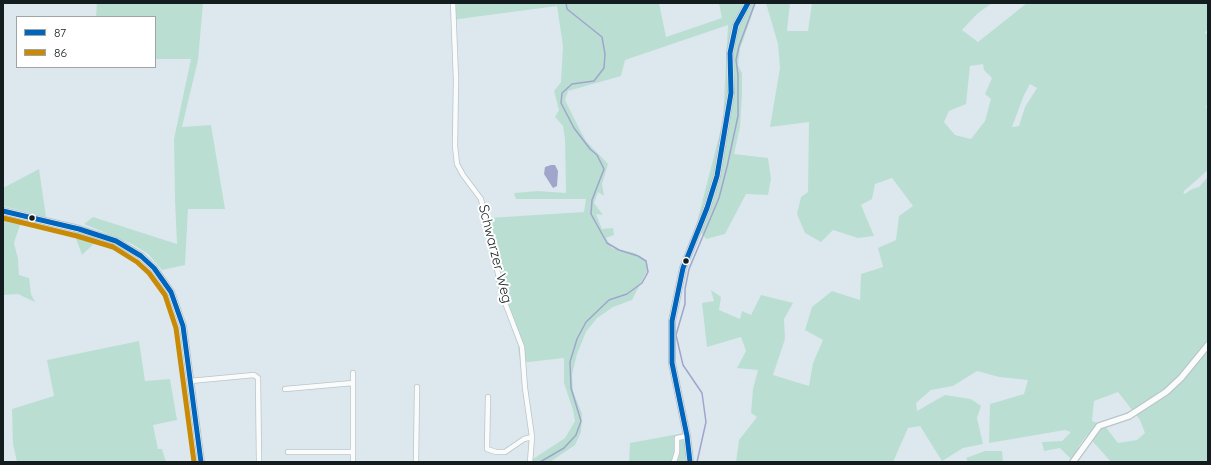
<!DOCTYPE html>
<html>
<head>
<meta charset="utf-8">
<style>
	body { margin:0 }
	#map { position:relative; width:1211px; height:465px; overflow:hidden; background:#dce8ee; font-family:Quicksand,sans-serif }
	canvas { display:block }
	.frame { position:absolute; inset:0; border:4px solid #131c1f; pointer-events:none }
	.legend { position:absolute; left:16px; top:16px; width:140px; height:52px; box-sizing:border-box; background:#fff; border:1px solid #a1a4a5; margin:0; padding:5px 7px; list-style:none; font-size:12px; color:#131c1f }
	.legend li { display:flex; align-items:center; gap:8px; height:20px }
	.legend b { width:20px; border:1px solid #a1a4a5 }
</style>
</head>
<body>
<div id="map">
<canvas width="1211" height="465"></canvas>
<div class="frame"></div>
<ul class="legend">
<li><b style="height:5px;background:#0065bd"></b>87</li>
<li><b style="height:5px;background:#c98a06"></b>86</li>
</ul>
</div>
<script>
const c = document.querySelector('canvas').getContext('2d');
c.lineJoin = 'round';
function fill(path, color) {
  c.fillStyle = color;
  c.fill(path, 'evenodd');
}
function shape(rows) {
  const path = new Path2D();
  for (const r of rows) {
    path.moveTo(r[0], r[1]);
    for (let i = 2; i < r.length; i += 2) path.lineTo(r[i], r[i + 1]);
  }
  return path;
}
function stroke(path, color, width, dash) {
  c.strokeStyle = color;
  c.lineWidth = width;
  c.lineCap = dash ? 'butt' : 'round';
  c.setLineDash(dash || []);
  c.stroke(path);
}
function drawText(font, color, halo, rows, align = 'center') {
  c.font = font + ' Quicksand,sans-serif';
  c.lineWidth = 4;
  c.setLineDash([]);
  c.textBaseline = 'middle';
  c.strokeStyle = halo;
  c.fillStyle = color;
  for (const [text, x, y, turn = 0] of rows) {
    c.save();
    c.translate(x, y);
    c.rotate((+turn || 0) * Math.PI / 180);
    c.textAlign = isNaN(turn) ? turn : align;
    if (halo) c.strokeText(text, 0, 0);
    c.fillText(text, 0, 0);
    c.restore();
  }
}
fill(shape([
	[97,3,203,3,198,60,182,127,211,125,225,209,188,209,185,265,162,270,148,254,132,244,84,224,93,217,177,244,175,200,174,139,191,59,155,59,155,17,96,17],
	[451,3,659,3,666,37,722,18,719,3,756,3,740,49,738,65,742,73,742,94,740,127,734,154,768,158,771,179,768,195,746,194,725,234,706,239,697,227,697,222,723,121,728,25,625,60,621,76,568,91,565,100,580,130,586,141,608,164,602,184,604,196,598,192,594,203,603,215,596,214,602,229,613,228,614,235,606,238,612,248,635,253,645,260,647,271,632,300,613,307,597,318,586,332,577,354,572,375,573,391,582,414,581,432,575,445,550,462,533,462,533,459,565,438,575,421,573,410,564,383,564,358,520,363,517,338,496,280,501,277,488,218,584,212,586,199,516,199,514,193,538,191,566,193,565,139,563,126,555,117,559,110,554,91,561,82,563,46,557,6,451,20],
	[766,3,790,3,787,31,808,31,812,3,992,3,977,14,962,30,978,42,1027,3,1208,3,1208,28,1205,33,1208,35,1208,105,1206,106,1208,112,1208,170,1183,192,1185,194,1192,189,1199,187,1208,177,1208,462,1111,462,1087,435,1079,446,1072,460,1060,448,1044,451,1042,442,1062,441,1071,432,1065,430,989,443,990,404,1024,394,1028,380,999,377,977,371,953,386,931,390,916,403,917,411,945,395,971,399,981,406,977,418,983,444,963,448,942,461,920,426,908,428,893,462,736,462,739,440,757,417,751,413,753,389,758,370,737,368,746,351,741,337,707,347,702,303,714,301,711,290,721,297,719,310,740,319,742,311,751,315,761,295,793,303,784,319,785,339,773,375,809,386,813,363,823,340,805,330,812,307,832,291,860,300,861,274,883,267,878,248,896,240,899,216,913,206,892,178,875,184,872,199,861,205,874,236,858,238,833,230,821,242,805,233,797,214,801,197,808,192,809,122,770,127,780,68,778,44],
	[983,64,984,70,992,78,985,94,991,99,985,121,971,139,955,135,944,122,949,111,966,104,970,66],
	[1030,84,1037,88,1025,107,1019,126,1012,127,1024,95],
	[1118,392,1140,420,1145,433,1137,440,1118,443,1105,426,1092,421,1094,401],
	[39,169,46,217,3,206,3,188],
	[3,213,22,219,14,243,18,259,19,275,29,278,31,294,35,302,18,294,3,295],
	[73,230,119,244,134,253,154,271,134,256,99,239,82,255],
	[139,341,145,381,170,379,177,420,153,425,158,449,162,449,166,462,17,462,13,444,12,409,54,396,47,360],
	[684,433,688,462,629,462,630,443],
	[985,451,1002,451,1003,462,968,462,966,458]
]), '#badfd2');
fill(shape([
	[551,165,555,165,558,171,557,186,553,188,544,174,545,167]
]), '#a0a5cc');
stroke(shape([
	[540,462,564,448,576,435,581,421,571,388,570,362,577,339,586,322,609,300,627,294,642,283,648,272,646,261,638,256,619,250,607,243,591,214,592,200,604,169,597,155,590,149,574,128,561,103,562,93,572,84,594,81,604,68,605,54,602,37,567,9,566,3],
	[697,462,706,422,702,393,683,365,676,335,685,304,685,289,689,269,719,198,727,167,738,116,738,75,736,60,739,46,755,3]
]), '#a0a5cc', 1.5);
const minor = shape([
	[453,3,456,79,455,146,457,164,463,175,481,199,504,300,522,347,525,388,532,437,530,462],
	[353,373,353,462],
	[190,381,254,375,258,378,259,462],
	[285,389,353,383],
	[488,397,487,449,496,452,505,452,524,439,532,437],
	[288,452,353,452],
	[416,462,417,387],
	[674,462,677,452,677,438,687,436]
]);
const tertiary = shape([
	[1073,462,1099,426,1129,416,1166,392,1181,378,1208,345]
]);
const secondary = shape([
	[3,211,79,229,116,241,141,256,154,268,171,292,183,326,201,462],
	[690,462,687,436,672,363,672,321,683,268,707,208,717,176,731,93,730,53,733,38,736,25,748,3]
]);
stroke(minor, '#bbc5c9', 6);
stroke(tertiary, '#bbc5c9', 8);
stroke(secondary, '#bbc5c9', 8);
stroke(minor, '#fafcfc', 4.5);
stroke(tertiary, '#fafcfc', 5.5);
stroke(secondary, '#fafcfc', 6);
stroke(shape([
	[3,211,79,229,116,241,141,256,154,268,171,292,183,326,201,462],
	[690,462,687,436,672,363,672,321,683,268,707,208,717,176,731,93,730,53,736,25,748,3]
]), '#0065bd', 5);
stroke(shape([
	[3,218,77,236,113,247,137,262,149,273,165,295,176,328,194,462]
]), '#c98a06', 5);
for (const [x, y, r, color] of [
	[32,218,3.5,"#131c1f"],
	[686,261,3.5,"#131c1f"]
]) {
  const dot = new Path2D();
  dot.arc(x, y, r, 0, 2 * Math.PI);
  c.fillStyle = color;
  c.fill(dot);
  stroke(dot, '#fff', 1.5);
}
drawText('14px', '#131c1f', '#fff', [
	["Schwarzer Weg",495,254,76]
]);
</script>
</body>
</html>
